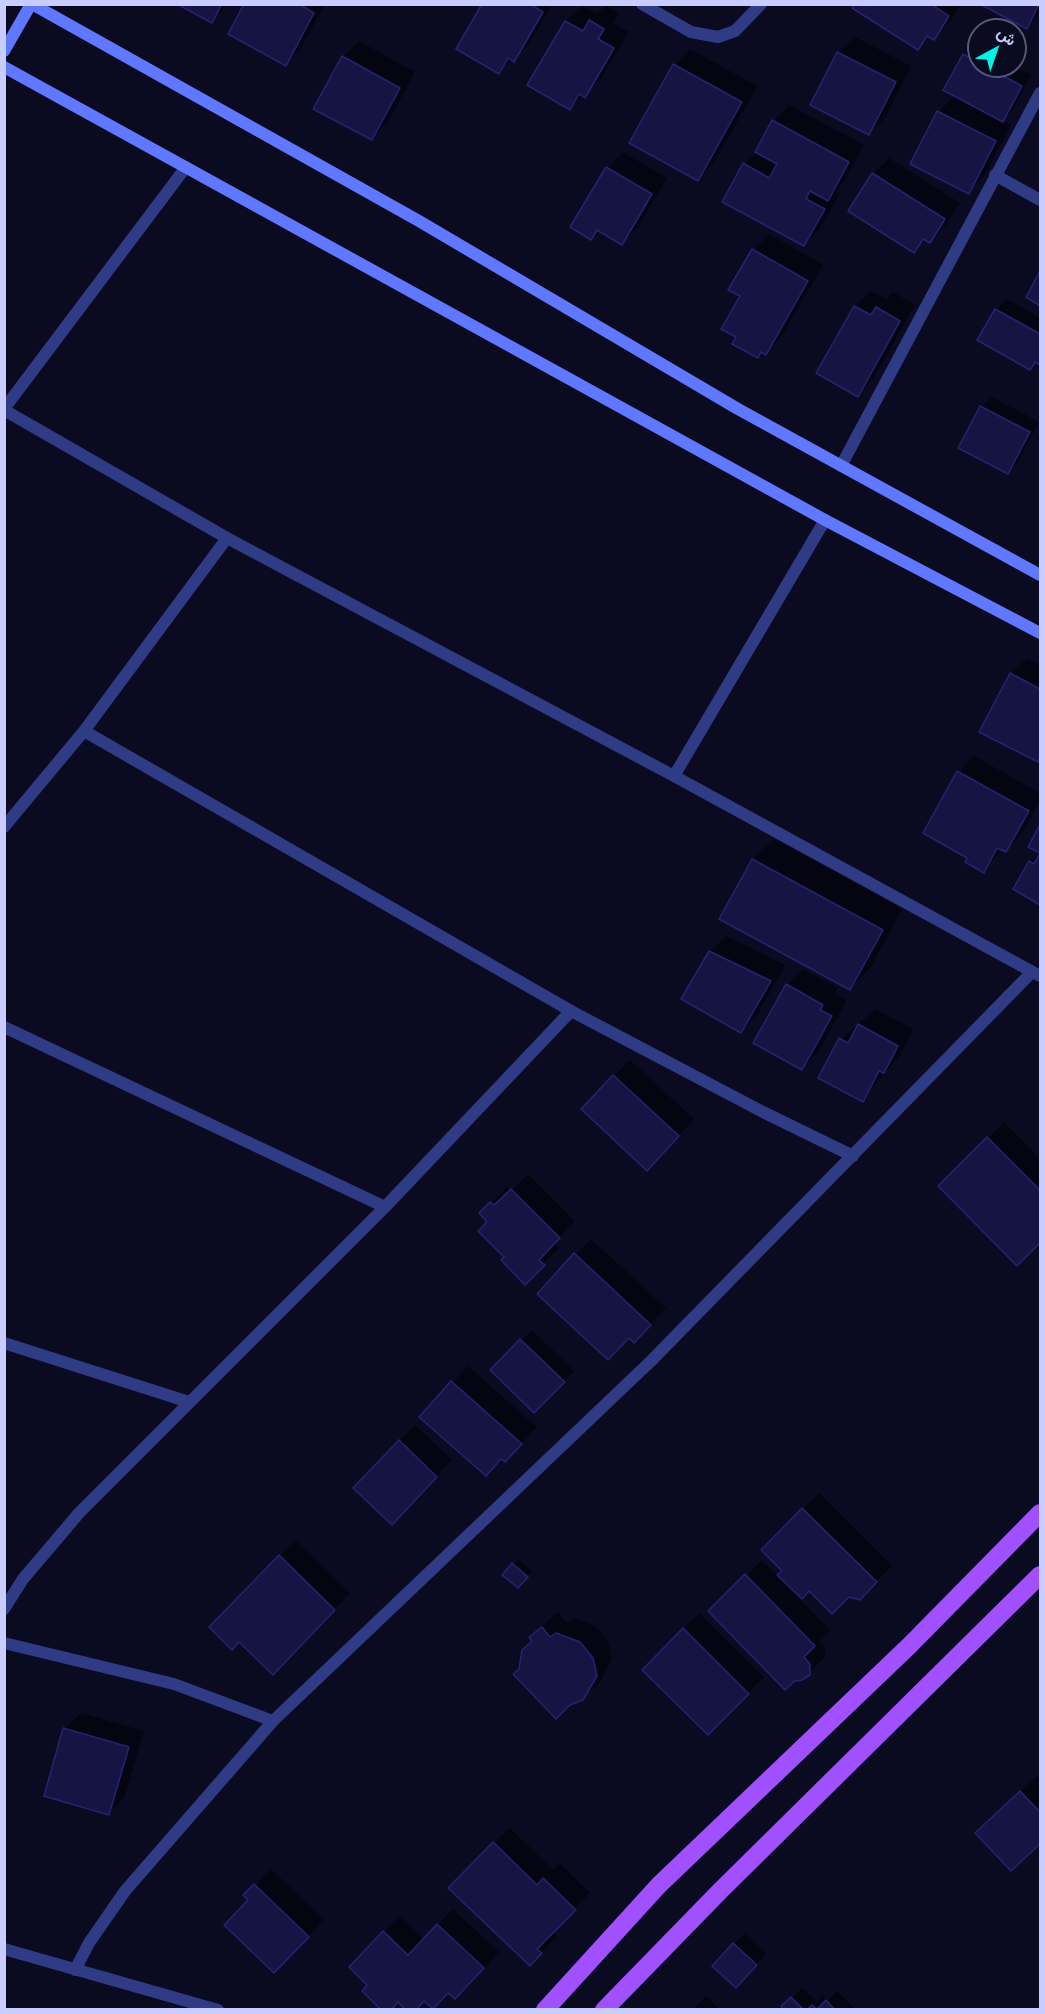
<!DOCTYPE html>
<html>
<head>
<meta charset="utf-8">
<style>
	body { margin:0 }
	#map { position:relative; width:1045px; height:2014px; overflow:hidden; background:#0a0a20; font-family:Barlow,Vazirmatn,sans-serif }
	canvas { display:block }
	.frame { position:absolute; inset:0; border:6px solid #c9ccff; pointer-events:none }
	.north { position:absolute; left:967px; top:18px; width:60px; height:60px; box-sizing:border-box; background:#0a0a20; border:2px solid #565879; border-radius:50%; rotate:40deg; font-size:16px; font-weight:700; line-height:24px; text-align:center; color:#c9ccff }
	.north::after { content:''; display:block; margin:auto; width:21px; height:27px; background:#00f4e4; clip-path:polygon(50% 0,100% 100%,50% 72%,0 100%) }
</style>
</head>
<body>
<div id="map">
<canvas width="1045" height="2014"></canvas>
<div class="frame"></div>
<div class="north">ش</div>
</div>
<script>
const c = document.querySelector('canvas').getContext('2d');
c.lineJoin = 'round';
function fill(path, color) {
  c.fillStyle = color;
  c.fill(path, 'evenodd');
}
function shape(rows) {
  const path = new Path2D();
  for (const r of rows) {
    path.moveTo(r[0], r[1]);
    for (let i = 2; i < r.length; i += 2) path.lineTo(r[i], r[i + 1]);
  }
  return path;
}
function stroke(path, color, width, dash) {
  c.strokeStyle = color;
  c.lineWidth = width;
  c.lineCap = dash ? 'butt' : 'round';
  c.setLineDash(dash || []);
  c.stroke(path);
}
fill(shape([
	[180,4,228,4,212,21],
	[245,4,325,4,301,48,285,64],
	[484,4,552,4,529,44,498,72],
	[856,4,961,4,949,23,933,38,930,36,918,48],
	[983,4,1040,4,1040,13,1026,27],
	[606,5,619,13,613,23,629,32,600,80,569,108,529,85,566,21,582,6,597,14],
	[855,37,911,66,885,118,869,133,812,105,839,53],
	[359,41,415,72,387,123,372,138,343,57],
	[974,44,979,47,979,66,1014,66,1031,75,1013,110,1003,120,1011,125,984,176,968,192,912,164,939,112,955,95,964,55],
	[690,49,757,86,714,163,698,179,632,142,675,65],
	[789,105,864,145,843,183,836,191,840,193,820,229,804,244,744,164,757,152,774,121],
	[623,152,667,178,637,228,621,243,599,230,591,238,607,168],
	[889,158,960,203,945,226,930,242,926,239,914,251,873,174],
	[769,234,823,265,781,337,766,353,763,351,757,357,738,337,742,296,753,250],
	[871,291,886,299,893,292,915,305,873,379,858,395,818,373,855,306],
	[1007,299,1040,318,1040,363,1036,361,1030,368,979,340,996,310],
	[992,397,1039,422,1018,462,1008,472,981,407],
	[1027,658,1040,665,1040,757,1037,760,1011,674],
	[974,756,1040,793,1040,800,1021,835,1005,851,1003,849,983,871,969,857,925,832,959,772],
	[1040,827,1040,903,1015,888,1030,862,1040,852,1030,846],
	[774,839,902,909,871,967,850,988,753,859],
	[726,936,785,965,757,1015,741,1031,683,999,710,952],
	[803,969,838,988,835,994,847,1000,818,1052,802,1068,787,985],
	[875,1009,913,1029,900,1055,862,1100,841,1039],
	[630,1060,694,1119,663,1153,614,1076],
	[1004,1122,1040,1159,1040,1240,1017,1264,940,1186],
	[528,1174,575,1221,554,1243,559,1248,525,1282,506,1257,489,1222,481,1213,507,1187,511,1191],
	[591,1239,666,1308,650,1325,629,1337,575,1255],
	[532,1330,574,1371,534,1411,492,1370],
	[468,1366,537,1427,521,1444,486,1474,421,1417],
	[415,1425,452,1460,408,1507,400,1441],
	[819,1493,892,1566,859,1598,809,1589,800,1599,830,1630,819,1641,825,1647,825,1657,809,1673,710,1611,762,1560,778,1577,784,1571,763,1550],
	[296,1541,350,1593,288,1657,280,1556],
	[518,1559,532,1571,518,1586,505,1574],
	[558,1612,567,1623,573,1618,596,1626,608,1642,612,1659,599,1683,582,1699,520,1669,533,1641,531,1637],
	[699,1613,764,1677,708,1733,644,1670],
	[81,1713,144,1731,125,1797,109,1813,65,1729],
	[1037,1776,1040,1780,1040,1842,1011,1869,993,1817],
	[510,1828,553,1870,560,1863,590,1893,552,1932,557,1936,530,1964,494,1843],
	[271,1869,324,1920,274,1971,251,1900,246,1895],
	[453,1909,499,1952,471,1982,424,1999,398,2001,370,1985,384,1932,400,1917,424,1939],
	[745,1933,766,1954,746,1975,714,1966],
	[802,1988,817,2002,823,1995,828,2000,837,1991,856,2010,787,2010,783,2006],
	[706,1996,720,2010,693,2010]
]), '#0007');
const building = shape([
	[177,4,222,4,212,23,177,4],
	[244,4,299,4,314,13,286,66,228,34,244,4],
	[482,4,530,4,543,12,514,62,508,58,499,74,456,49,482,4],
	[854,4,931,4,949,16,934,40,927,36,918,50,852,8,854,4],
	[980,4,1039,4,1027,29,980,4],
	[589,20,604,29,598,39,614,48,585,98,579,94,570,110,527,85,565,21,583,31,589,20],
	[837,52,896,82,869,135,810,105,837,52],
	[963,54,979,63,979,66,985,66,1022,86,1003,122,943,90,963,54],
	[342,56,400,88,372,140,313,109,342,56],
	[673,64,742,102,698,181,629,143,673,64],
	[937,111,996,141,969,194,910,164,937,111],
	[772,120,849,162,828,201,810,191,806,199,825,209,804,246,722,202,743,163,769,178,777,164,755,152,772,120],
	[606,167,652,194,622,245,597,230,591,240,570,227,606,167],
	[872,173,945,219,930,243,923,239,914,253,848,211,872,173],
	[752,249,808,281,766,355,761,352,758,358,732,344,736,337,721,329,740,296,728,290,752,249],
	[1040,271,1040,306,1026,297,1040,271],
	[854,306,871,315,876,307,900,321,858,397,816,373,854,306],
	[995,309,1040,334,1040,365,1035,362,1030,370,977,340,995,309],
	[980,406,1030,432,1008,474,958,448,980,406],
	[1010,673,1040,689,1040,757,1038,762,979,732,1010,673],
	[957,771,1029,811,1006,852,997,848,984,873,965,862,967,858,923,833,957,771],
	[1040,824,1040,905,1013,889,1029,861,1034,864,1040,853,1028,847,1040,824],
	[752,859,883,930,850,990,719,919,752,859],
	[709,951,771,981,741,1033,681,999,709,951],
	[786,984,823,1005,820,1010,832,1016,802,1070,753,1043,786,984],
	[858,1024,898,1046,884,1073,879,1071,863,1102,818,1078,839,1038,848,1043,858,1024],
	[613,1075,679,1136,647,1171,581,1109,613,1075],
	[987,1137,1040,1190,1040,1243,1017,1266,938,1186,987,1137],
	[511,1189,560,1238,539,1260,545,1265,525,1285,501,1260,504,1257,478,1231,487,1222,479,1213,490,1202,494,1205,511,1189],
	[574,1253,651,1325,634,1343,629,1338,608,1360,537,1294,574,1253],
	[520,1339,565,1382,534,1413,490,1370,520,1339],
	[451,1381,522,1444,505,1462,501,1459,486,1476,419,1417,451,1381],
	[399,1440,437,1477,392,1525,353,1488,399,1440],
	[802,1508,877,1582,860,1600,849,1597,832,1614,809,1591,802,1599,777,1575,782,1571,761,1550,802,1508],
	[279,1555,335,1610,273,1675,239,1642,232,1650,209,1627,279,1555],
	[512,1563,528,1577,518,1588,502,1575,512,1563],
	[745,1574,815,1646,804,1657,810,1664,810,1675,802,1680,795,1681,785,1690,708,1611,745,1574],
	[542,1627,550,1637,556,1633,580,1642,593,1658,597,1676,583,1700,570,1705,556,1719,513,1674,519,1669,522,1650,532,1641,529,1637,542,1627],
	[683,1628,749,1694,708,1735,642,1670,683,1628],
	[63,1728,129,1747,109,1815,44,1796,63,1728],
	[1020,1791,1040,1812,1040,1844,1011,1871,975,1833,1020,1791],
	[493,1842,537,1885,543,1878,576,1910,537,1949,542,1953,530,1966,448,1888,493,1842],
	[254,1884,309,1937,274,1973,224,1925,248,1900,243,1895,254,1884],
	[437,1924,484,1968,455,1999,448,1993,433,2009,424,2001,416,2010,406,2010,398,2002,391,2010,381,2010,362,1991,367,1985,349,1967,383,1931,408,1955,437,1924],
	[733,1943,757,1965,736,1988,712,1966,733,1943],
	[791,1997,804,2010,784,2010,781,2006,791,1997],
	[826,2000,835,2010,807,2010,812,2005,817,2009,826,2000]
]);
fill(building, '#161443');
stroke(building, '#262372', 1.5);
stroke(shape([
	[642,4,691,32,718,37,735,31,761,4],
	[995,175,1040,200],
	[4,409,186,167],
	[4,410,227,538,674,776,1040,976],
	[841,466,1040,93],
	[84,731,571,1011,763,1112,853,1156],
	[674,776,825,520],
	[4,827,84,731,227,538],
	[4,1027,385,1207],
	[4,1343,189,1402],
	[4,1609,23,1579,79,1513,385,1207,571,1011],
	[4,1643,174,1684,273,1721],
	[4,1949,218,2010],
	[75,1970,89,1943,125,1891,273,1721,651,1361,1032,972]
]), '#303b85', 12);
stroke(shape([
	[32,4,419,221,738,409,1040,575],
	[4,51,31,4],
	[4,67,825,520,1040,633]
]), '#6077ff', 12);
stroke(shape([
	[545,2010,659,1885,909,1646,1040,1513],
	[604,2010,721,1890,1040,1575]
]), '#a050ff', 18);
</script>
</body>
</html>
